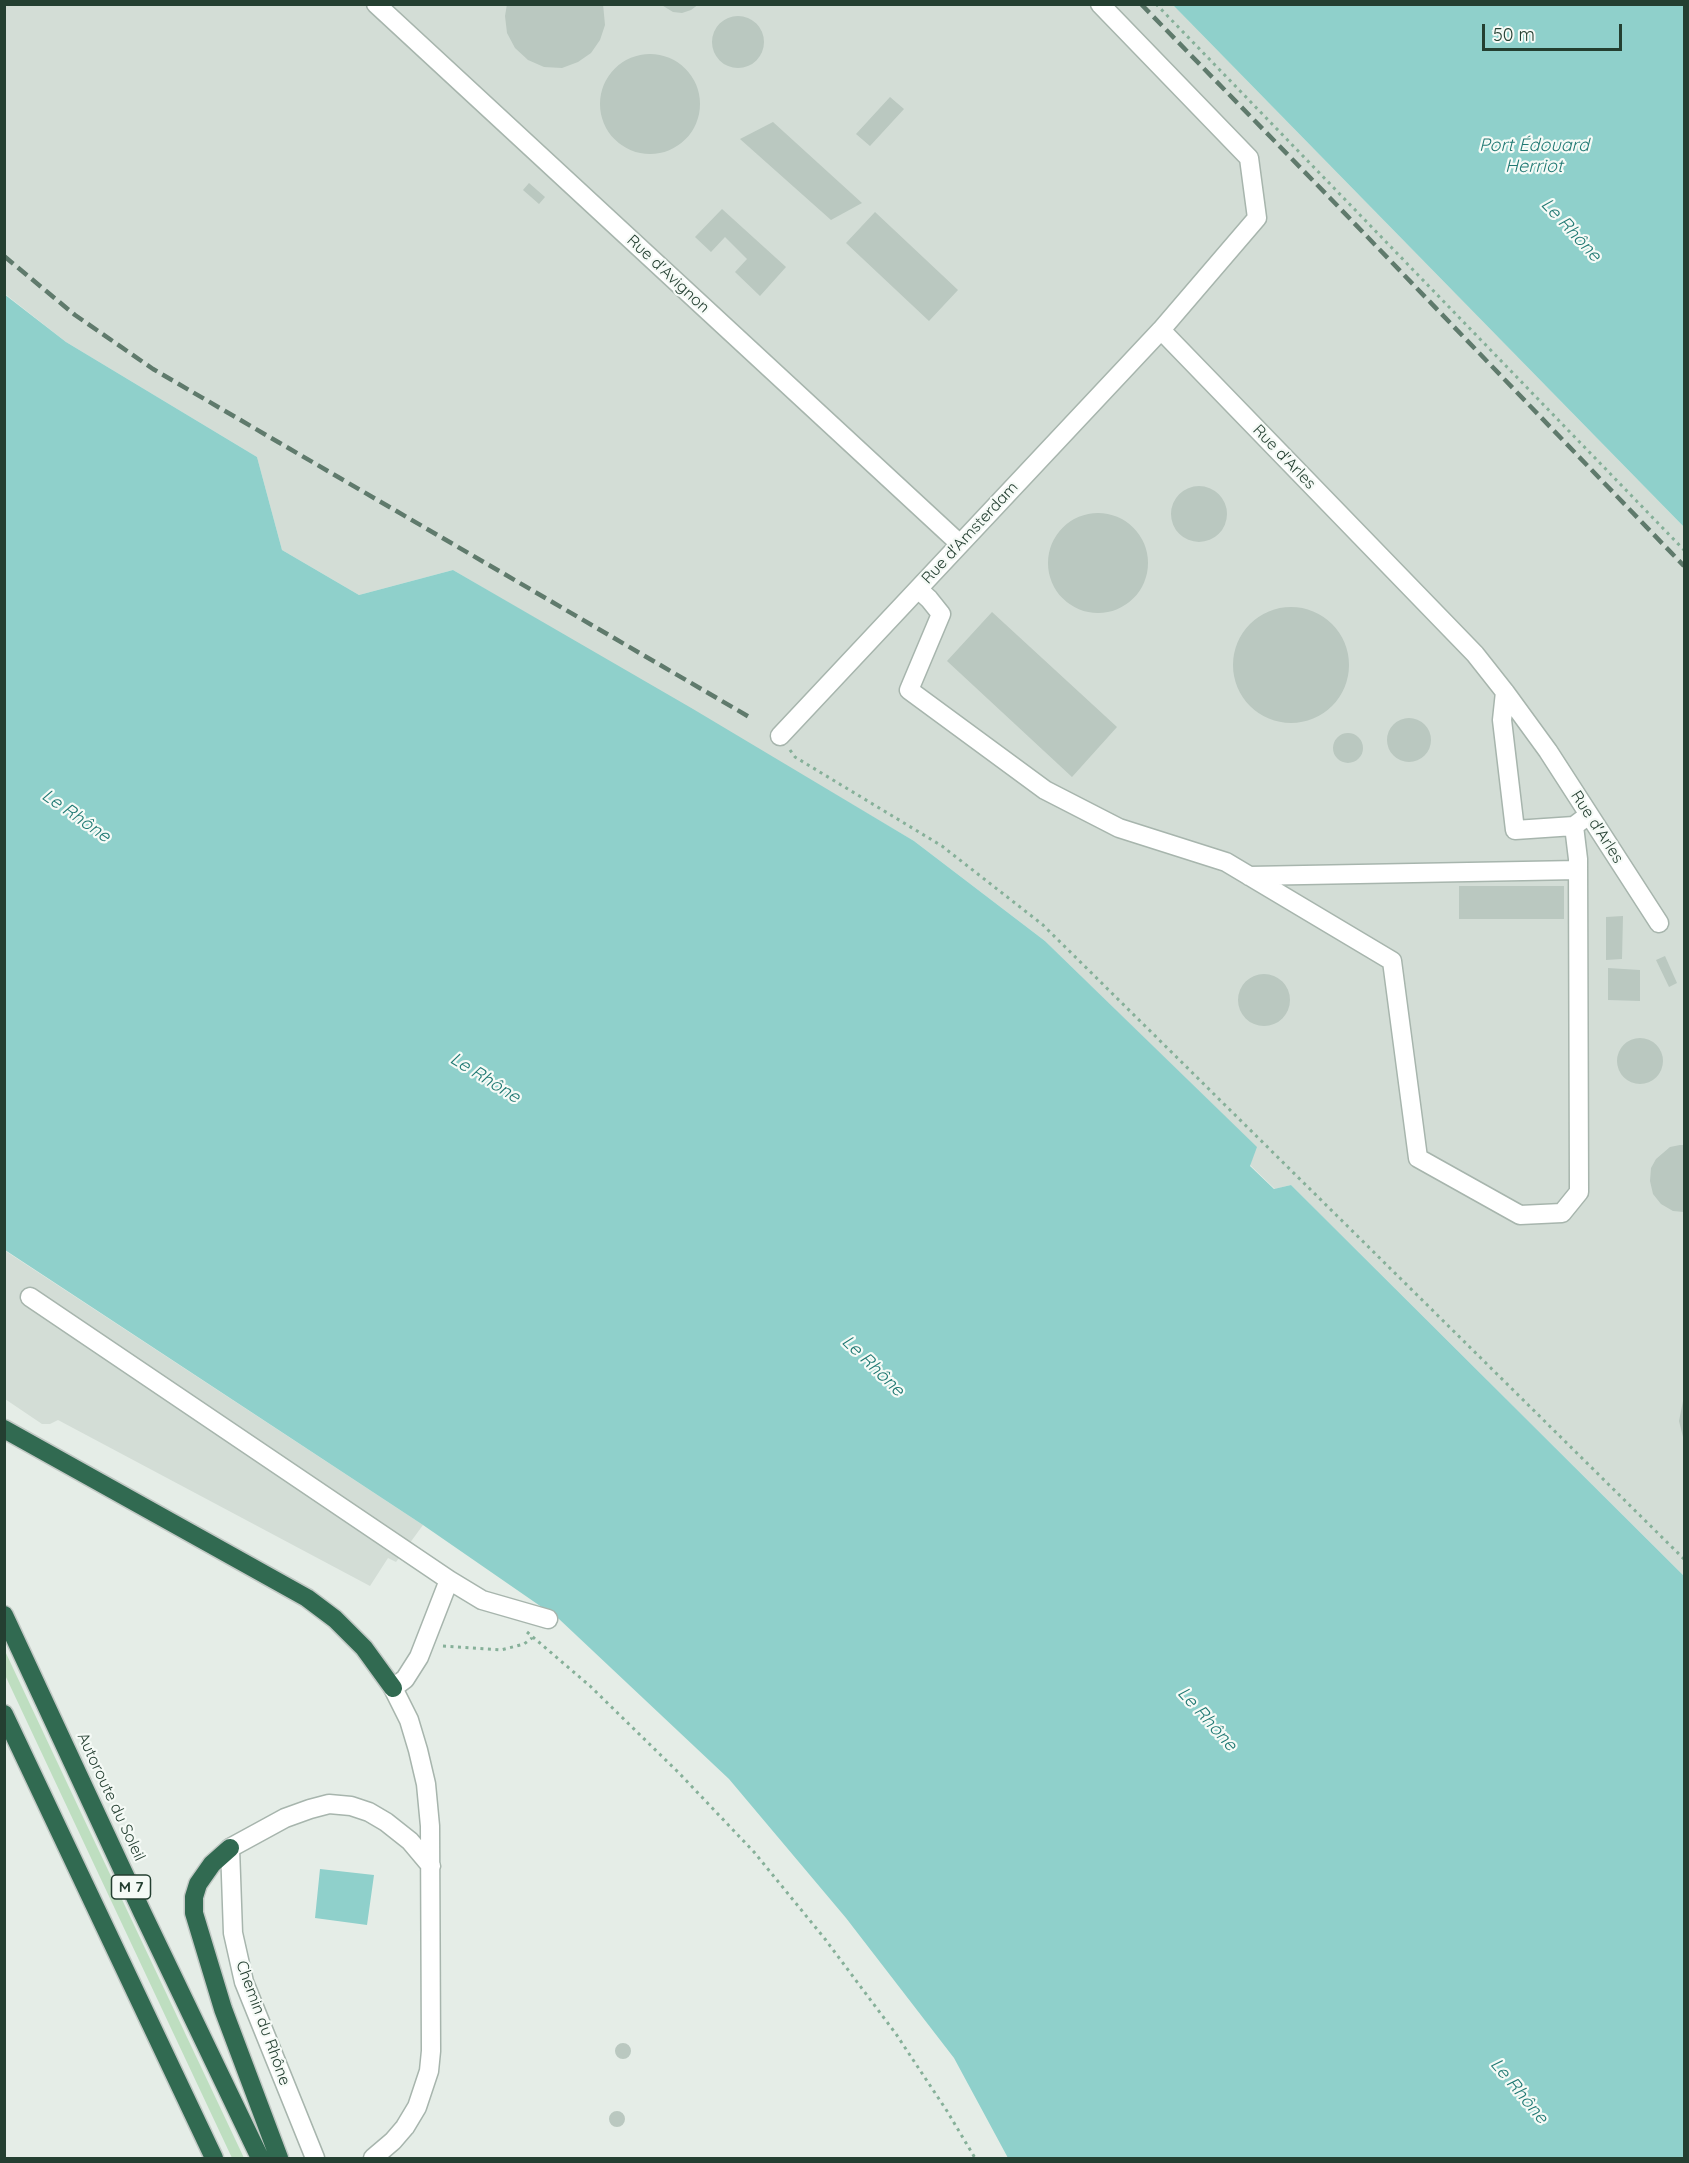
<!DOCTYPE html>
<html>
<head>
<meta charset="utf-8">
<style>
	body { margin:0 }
	#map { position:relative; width:1689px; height:2163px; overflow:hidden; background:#e5ede7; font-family:Quicksand,sans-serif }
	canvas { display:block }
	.frame { position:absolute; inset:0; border:6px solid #243f31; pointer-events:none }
	.scale { position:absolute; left:1482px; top:24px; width:140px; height:27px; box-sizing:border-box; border:3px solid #243f31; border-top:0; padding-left:8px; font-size:18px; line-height:21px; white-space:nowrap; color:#243f31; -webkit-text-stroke:4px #f5faf6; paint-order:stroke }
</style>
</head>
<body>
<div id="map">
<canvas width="1689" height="2163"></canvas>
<div class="frame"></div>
<div class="scale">50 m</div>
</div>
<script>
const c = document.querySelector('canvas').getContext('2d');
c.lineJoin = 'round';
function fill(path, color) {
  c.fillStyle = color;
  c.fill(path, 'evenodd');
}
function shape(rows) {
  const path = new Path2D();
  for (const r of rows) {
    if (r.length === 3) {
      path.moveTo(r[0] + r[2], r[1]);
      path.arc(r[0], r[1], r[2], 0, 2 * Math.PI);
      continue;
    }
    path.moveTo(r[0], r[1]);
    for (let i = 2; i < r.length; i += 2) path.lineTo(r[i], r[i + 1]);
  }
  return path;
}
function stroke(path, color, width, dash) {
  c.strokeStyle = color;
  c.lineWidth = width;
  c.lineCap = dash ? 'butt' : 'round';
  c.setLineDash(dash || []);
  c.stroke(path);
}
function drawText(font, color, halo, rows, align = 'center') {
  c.font = font + ' Quicksand,sans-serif';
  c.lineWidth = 4.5;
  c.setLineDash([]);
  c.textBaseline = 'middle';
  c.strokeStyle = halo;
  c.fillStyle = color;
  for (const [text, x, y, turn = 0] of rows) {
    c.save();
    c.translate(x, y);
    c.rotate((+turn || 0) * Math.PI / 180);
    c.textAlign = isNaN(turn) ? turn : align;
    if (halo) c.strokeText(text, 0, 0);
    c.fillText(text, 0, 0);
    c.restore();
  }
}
fill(shape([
	[4,5,1173,5,1684,527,1684,1576,1291,1185,1275,1189,1250,1165,1256,1147,1045,941,914,841,453,570,359,595,282,550,257,457,66,342,5,294],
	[4,1250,423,1525,396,1562,388,1558,370,1586,58,1420,50,1424,42,1424,5,1399]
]), '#d3ddd6');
fill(shape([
	[5,1651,83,1817,244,2158,232,2158,5,1675]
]), '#bedec0');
fill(shape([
	[1173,5,1684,5,1684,527],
	[4,294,66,342,257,457,282,550,359,595,453,570,693,709,914,841,1045,941,1257,1147,1250,1166,1274,1189,1291,1185,1684,1576,1684,2158,1008,2158,954,2058,846,1918,729,1779,559,1619,423,1525,5,1250],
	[320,1869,374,1875,367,1925,315,1918]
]), '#8fd0cb');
fill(shape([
	[507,4,603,4,605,25,600,40,591,53,578,62,562,68,544,67,528,60,515,48,507,33,505,16],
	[660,4,699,4,691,10,682,13,673,12],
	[738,42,26],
	[650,104,50],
	[890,97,904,109,870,146,856,134],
	[773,122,862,203,831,220,740,139],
	[529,183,545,197,539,204,523,190],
	[722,209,786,267,760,296,735,272,747,259,725,237,711,252,695,237],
	[875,212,958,290,929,321,846,243],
	[1199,514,28],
	[1098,563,50],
	[1291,665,58],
	[992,612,1117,727,1072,777,947,661],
	[1409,740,22],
	[1348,748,15],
	[1459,886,1564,886,1564,919,1459,919],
	[1623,916,1622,959,1606,960,1606,917],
	[1665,956,1677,983,1669,987,1656,960],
	[1608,968,1640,970,1640,1001,1608,1000],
	[1264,1000,26],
	[1640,1061,23],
	[1680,1145,1684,1145,1684,1212,1673,1211,1661,1204,1653,1194,1650,1181,1651,1168,1656,1159,1670,1147],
	[1684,1396,1684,1441,1679,1421],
	[623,2051,8],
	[617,2119,8]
]), '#bac8c0');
const minor = shape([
	[376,4,960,544],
	[1100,4,1249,158,1257,218,1161,330,1475,654,1505,692,1548,751,1659,923],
	[918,589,929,599,941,614,909,690,1045,790,1119,828,1226,862,1392,961,1418,1158,1520,1215,1562,1213,1579,1192,1578,859,1574,826],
	[1505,692,1502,720,1515,830,1574,826,1582,820],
	[780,736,1161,330],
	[1249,876,1578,870],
	[30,1297,449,1580,419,1657,405,1679,393,1688,409,1720,418,1750,426,1784,430,1826,431,2051,429,2071,417,2107,405,2127,393,2141,373,2158],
	[449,1580,482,1600,548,1619],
	[315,2158,244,1982,233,1933,230,1848,285,1818,310,1809,329,1804,351,1806,369,1812,386,1822,410,1841,431,1866]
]);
const highway = shape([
	[4,1429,307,1598,335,1619,364,1648,393,1688],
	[4,1615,142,1912,260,2158],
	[4,1714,214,2158],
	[230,1848,212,1864,198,1884,194,1897,194,1913,223,2009,279,2158]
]);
stroke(minor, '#a7b5ad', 21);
stroke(highway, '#c2c9c5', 21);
stroke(shape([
	[1156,4,1684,550],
	[790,750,795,757,942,846,1043,925,1684,1559],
	[527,1632,590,1686,679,1773,754,1852,825,1939,896,2034,947,2111,975,2158],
	[443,1646,501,1650,524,1644,532,1638]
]), '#86b099', 3, [3, 4.5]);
stroke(minor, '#fff', 18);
stroke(highway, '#316a51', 18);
stroke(shape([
	[1141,4,1330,198,1684,566],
	[4,256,75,315,153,369,751,718]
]), '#5f7a6c', 4.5, [12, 6]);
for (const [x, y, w] of [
	[131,1887,39]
]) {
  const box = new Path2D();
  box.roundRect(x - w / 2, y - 12, w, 24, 4.5);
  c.fillStyle = '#f5faf6';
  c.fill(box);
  stroke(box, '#243f31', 1.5);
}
drawText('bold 15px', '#243f31', null, [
	["M 7",131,1887]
]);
drawText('16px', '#243f31', '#f5faf6', [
	["Rue d'Avignon",668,274,43],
	["Rue d'Arles",1284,457,46],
	["Rue d'Amsterdam",970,533,-47],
	["Rue d'Arles",1597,827,57],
	["Autoroute du Soleil",111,1797,65],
	["Chemin du Rhône",263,2023,70]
]);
drawText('italic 18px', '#207973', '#f5faf6', [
	["Port Édouard",1534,146],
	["Herriot",1534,167],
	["Le Rhône",1571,230,47],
	["Le Rhône",76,816,35],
	["Le Rhône",485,1078,32],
	["Le Rhône",873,1366,44],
	["Le Rhône",1207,1719,48],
	["Le Rhône",1519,2091,50]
]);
</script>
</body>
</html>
